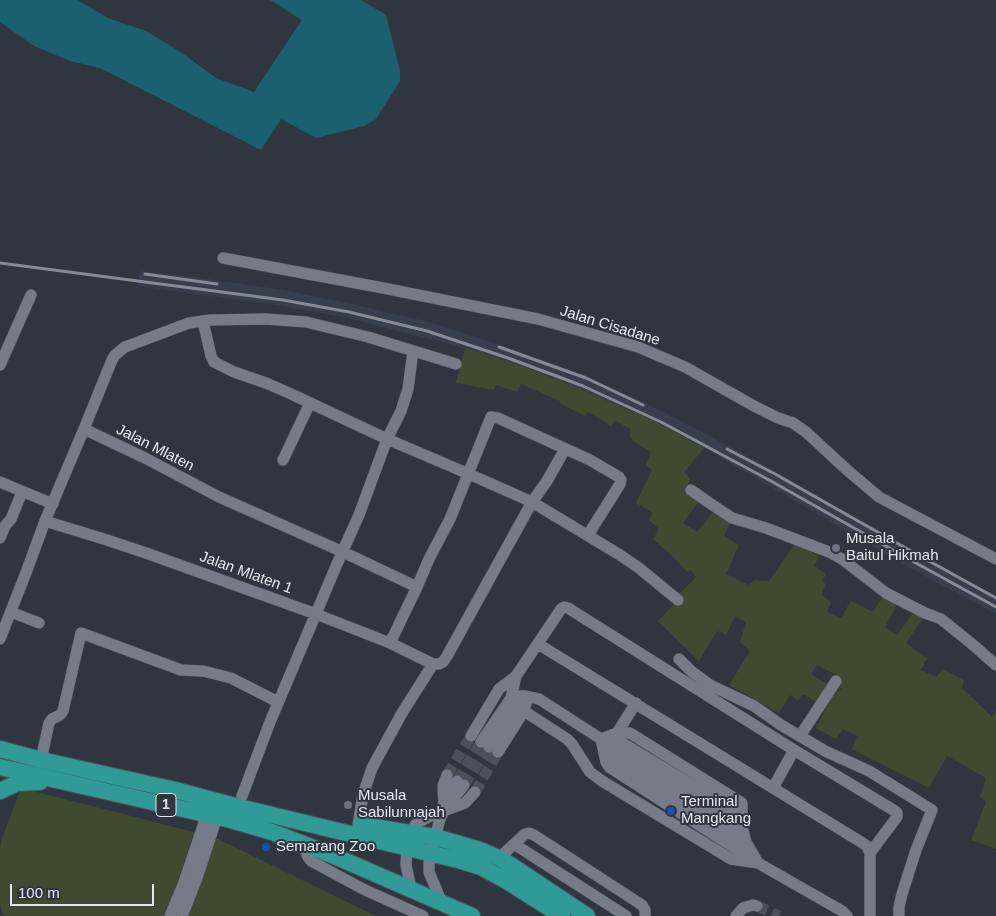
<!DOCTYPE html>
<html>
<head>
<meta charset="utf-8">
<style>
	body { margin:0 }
	#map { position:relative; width:996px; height:916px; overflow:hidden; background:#30363f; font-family:Helvetica,sans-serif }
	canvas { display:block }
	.scale { position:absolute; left:10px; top:884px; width:144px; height:22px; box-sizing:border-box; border:2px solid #e5e9ef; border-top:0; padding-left:6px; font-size:15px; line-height:18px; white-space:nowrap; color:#e5e9ef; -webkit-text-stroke:4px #30363f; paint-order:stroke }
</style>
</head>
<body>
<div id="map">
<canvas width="996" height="916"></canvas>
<div class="scale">100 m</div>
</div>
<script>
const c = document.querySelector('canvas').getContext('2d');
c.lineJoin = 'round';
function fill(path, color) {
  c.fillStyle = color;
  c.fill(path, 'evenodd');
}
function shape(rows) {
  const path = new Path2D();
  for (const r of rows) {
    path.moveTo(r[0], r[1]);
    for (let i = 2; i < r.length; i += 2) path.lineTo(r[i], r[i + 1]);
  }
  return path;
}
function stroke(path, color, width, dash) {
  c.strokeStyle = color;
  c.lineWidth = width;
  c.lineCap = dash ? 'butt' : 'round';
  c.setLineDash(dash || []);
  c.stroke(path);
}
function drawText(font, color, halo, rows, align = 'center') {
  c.font = font + ' Helvetica,sans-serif';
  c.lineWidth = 4;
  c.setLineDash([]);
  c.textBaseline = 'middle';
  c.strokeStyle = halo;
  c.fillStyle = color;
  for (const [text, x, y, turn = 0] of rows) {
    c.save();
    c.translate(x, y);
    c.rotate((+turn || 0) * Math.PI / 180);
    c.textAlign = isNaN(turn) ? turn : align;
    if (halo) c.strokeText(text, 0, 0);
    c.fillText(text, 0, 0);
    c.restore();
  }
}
fill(shape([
	[140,271,186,276,284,290,352,304,429,322,513,349,588,376,668,414,777,472,996,597,996,614,910,568,704,448,652,420,528,368,465,348,347,318,282,306,138,286]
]), '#353f4d');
fill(shape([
	[465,348,528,368,591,394,652,420,704,448,684,472,690,479,686,491,700,500,683,523,697,532,714,511,732,519,724,536,739,545,726,574,749,585,754,580,769,581,795,543,819,556,814,566,826,574,823,580,825,585,822,595,831,602,827,612,841,618,851,601,873,612,883,596,897,604,885,627,897,635,914,612,923,618,906,643,927,658,921,670,936,677,943,669,964,680,962,688,992,717,996,711,996,849,971,840,986,802,980,797,986,778,947,756,929,788,852,749,857,736,843,729,836,739,816,728,832,697,841,689,837,675,817,665,811,674,827,684,817,702,803,694,798,700,790,695,779,713,729,685,750,651,740,642,746,622,735,617,726,635,717,631,699,661,679,642,658,621,677,601,678,596,682,591,696,577,691,570,687,572,672,556,653,539,659,529,649,520,653,513,636,503,652,470,646,465,651,452,633,441,630,436,630,429,615,420,611,426,588,412,585,416,560,403,560,401,521,384,517,392,496,385,494,390,456,383],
	[21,788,194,832,174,893,163,916,6,916,2,914,0,901,0,849,1,841],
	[216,838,376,916,186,916]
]), '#3d4c30');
fill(shape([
	[0,0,77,0,108,18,146,31,182,53,216,78,254,92,302,20,270,0,361,0,386,15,400,71,400,81,376,119,364,126,316,138,281,119,261,150,100,68,70,61,34,46,0,22]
]), '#1a606f');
stroke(shape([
	[447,775,471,736],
	[457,781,481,742],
	[464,785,489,747],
	[475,792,498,752],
	[757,906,779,916]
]), '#4b5159', 11, [11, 5.5]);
const minor = shape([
	[223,258,383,288,538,319,638,347,685,367,754,406,778,418,793,423,806,432,846,469,879,497,996,559],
	[203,321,211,356,214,362,234,372,266,383,289,393,387,439,469,474,532,502,620,555,639,568,678,600],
	[0,365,31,295],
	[84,429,112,360,115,355,125,347,189,323,210,320,266,319,306,322,368,337,456,364],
	[283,460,310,403],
	[0,482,53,504],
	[691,490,708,502,732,518,766,528,829,552,842,559,886,593,925,613,941,619,972,644,996,665],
	[45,521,107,540,146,553,316,614,390,643,433,664],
	[0,538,5,526,11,519,22,492],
	[11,612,39,623],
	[0,639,27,570,45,521,84,429,145,458,219,497,343,552,417,587],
	[390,643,417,587,429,559,450,519,491,417,498,418,590,460,619,477,621,480,620,484,588,535],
	[538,644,861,842,867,846,870,853,870,916],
	[679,659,691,671,710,685,754,706,781,725,825,751,869,771,932,810,916,850,902,894,899,907,899,916],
	[433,664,439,664,443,662,447,656,532,502,547,481,565,449],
	[511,698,516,676,561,609,564,607,568,608,794,750,895,811,897,813,897,817,870,853],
	[524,711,567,739,572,744,590,772,602,781,731,859,758,863,842,911,847,916],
	[617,733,636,703],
	[471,736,499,689,516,676],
	[800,736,836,681],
	[601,739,617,733,630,733,742,803,742,815],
	[610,741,624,744,742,815,742,820],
	[481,742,511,698,517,696,525,696,539,699,601,739,606,762,609,767,752,859],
	[605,742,742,827,746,842],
	[605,745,614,758,746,842,757,861],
	[489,747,518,706,520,696],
	[498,752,524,711,526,704],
	[41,760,49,723,52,719,60,715,63,711,81,633,181,670,203,671,231,678,278,702],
	[773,788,794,750],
	[242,796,270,722,337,564,359,515,387,439,401,411,408,389,413,351],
	[446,799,457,781],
	[444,810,443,786,447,775],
	[358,825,363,795,372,768,402,713,433,664],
	[514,844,626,916],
	[307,845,306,852,308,857,311,861,365,890,423,916],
	[499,858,525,834,529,833,534,835,642,905,645,910,645,916],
	[411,889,406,865,407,846,410,833,416,824,430,816,465,803,475,792],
	[442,903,429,872,429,863,439,822,444,810,464,785],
	[170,916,183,885,207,814],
	[182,916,197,878,217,817],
	[736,916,743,908,753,905,757,906]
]);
const highway = shape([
	[0,749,41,760,175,790,235,806,458,860,481,867,505,880,562,916],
	[0,767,231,820,272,832,332,855,472,916],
	[0,791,17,783,40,782],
	[361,825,435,837,480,850,499,858,512,866,587,916]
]);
stroke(minor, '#4d525a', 12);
stroke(highway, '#4d525a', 18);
stroke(minor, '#757c87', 11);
stroke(highway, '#309a97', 16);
stroke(shape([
	[0,263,283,300,349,312,427,331,508,358,583,386,661,422,771,481,914,562,996,607],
	[145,274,217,284],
	[499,347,586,378,643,405],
	[727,449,775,474,918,555,996,598]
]), '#868b93', 3);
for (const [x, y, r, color] of [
	[836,548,5,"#6b7280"],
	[348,805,5,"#6b7280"],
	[671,811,5,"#1a4fb4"],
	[266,847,5,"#1a4fb4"]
]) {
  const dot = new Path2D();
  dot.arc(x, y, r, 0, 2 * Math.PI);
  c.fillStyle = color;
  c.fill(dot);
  stroke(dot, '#30363f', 2);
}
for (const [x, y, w] of [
	[166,805,20]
]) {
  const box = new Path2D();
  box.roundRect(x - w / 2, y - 11.5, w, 23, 4);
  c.fillStyle = '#30363f';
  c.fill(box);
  stroke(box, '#e5e9ef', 1);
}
drawText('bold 14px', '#e5e9ef', null, [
	["1",166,805]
]);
drawText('15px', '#e5e9ef', '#30363f', [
	["Jalan Cisadane",610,326,17],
	["Jalan Mlaten",155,448,27],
	["Jalan Mlaten 1",246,573,20]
]);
drawText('15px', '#e5e9ef', '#30363f', [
	["Musala",846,539],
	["Baitul Hikmah",846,556],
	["Musala",358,796],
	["Sabilunnajah",358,813],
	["Terminal",681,802],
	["Mangkang",681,819],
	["Semarang Zoo",276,847]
], 'left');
</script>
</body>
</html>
